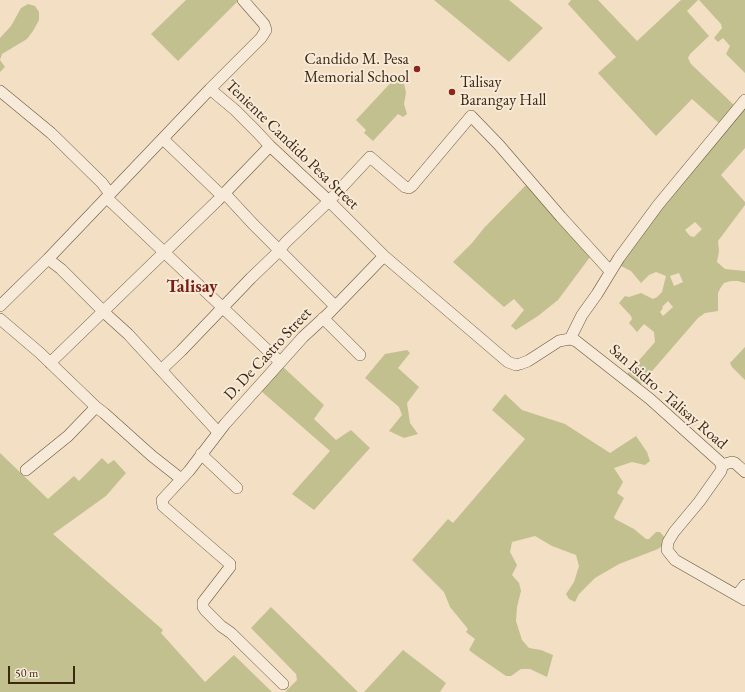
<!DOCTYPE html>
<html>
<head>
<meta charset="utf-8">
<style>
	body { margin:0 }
	#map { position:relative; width:745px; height:692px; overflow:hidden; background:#f2dfc4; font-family:"EB Garamond",serif }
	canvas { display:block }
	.scale { position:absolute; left:8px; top:666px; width:67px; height:18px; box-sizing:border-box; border:2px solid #3c270f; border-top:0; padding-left:5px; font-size:12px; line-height:14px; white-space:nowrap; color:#3c270f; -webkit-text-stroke:3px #f7ead9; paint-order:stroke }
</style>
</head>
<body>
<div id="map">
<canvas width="745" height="692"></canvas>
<div class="scale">50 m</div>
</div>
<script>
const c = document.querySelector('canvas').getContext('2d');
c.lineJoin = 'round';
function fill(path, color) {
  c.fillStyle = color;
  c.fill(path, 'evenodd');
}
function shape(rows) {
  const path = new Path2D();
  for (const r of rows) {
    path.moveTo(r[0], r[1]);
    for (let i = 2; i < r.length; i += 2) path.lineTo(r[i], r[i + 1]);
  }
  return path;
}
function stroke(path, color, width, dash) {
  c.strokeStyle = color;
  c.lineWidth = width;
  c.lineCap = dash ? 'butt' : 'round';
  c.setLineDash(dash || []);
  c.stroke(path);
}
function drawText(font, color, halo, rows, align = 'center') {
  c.font = font + ' "EB Garamond",serif';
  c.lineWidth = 4;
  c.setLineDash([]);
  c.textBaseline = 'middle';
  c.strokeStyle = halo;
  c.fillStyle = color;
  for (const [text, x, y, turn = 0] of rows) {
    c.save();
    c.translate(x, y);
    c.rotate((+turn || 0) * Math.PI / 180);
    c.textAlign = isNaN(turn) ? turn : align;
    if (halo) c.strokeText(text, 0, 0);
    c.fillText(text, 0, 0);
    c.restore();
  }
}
fill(shape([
	[186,0,239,0,178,61,151,34],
	[434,0,509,0,543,28,509,62],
	[571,0,598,0,637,41,681,0,698,0,687,11,709,36,690,54,688,58,691,64,735,106,720,124,692,99,656,136,598,73,616,57,568,4],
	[699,0,745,0,745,73,726,54,730,46,723,38,718,42,714,38,722,28,721,24],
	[28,4,35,6,39,12,39,20,33,31,27,39,2,54,0,60,5,67,0,72,0,38,11,26,21,8],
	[396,77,398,77,404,83,406,93,404,104,407,114,403,117,398,114,373,141,364,133,366,130,356,120],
	[745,106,745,148,721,175,745,202,745,205,718,241,719,251,717,262,725,269,745,271,745,283,738,281,731,281,724,283,721,287,718,293,718,311,705,313,698,318,640,385,627,374,655,342,654,332,644,324,637,332,629,323,632,319,631,316,619,303,625,296,629,297,641,293,653,299,657,297,662,292,666,276,656,272,649,275,641,283,631,271,619,265,647,226],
	[695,222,702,229,694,237,690,236,685,230],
	[679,273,683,282,674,286,670,276],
	[668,301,673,307,663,316,660,312,663,308,662,307],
	[527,184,590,257,558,300,538,316,516,330,511,326,524,310,514,299,504,307,453,262,472,243,484,228],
	[745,347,745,380,732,367,730,363],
	[407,350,410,353,398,368,419,387,407,403,410,423,418,434,404,438,389,431,402,415,399,407,365,378,385,354],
	[282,366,324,405,314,419,336,440,351,430,370,448,314,510,292,494,330,451,261,391],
	[505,394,522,410,565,424,610,453,636,436,647,452,650,461,645,465,632,462,614,468,623,482,617,493,624,498,614,517,615,519,634,529,646,539,649,539,656,532,660,532,665,538,663,545,658,549,619,564,595,578,579,594,575,602,569,599,566,594,574,582,579,566,576,555,552,546,535,536,512,542,510,552,517,565,512,575,519,583,521,591,517,607,516,621,522,640,529,648,541,650,553,655,547,677,530,669,521,669,511,676,506,676,474,654,469,650,475,639,466,632,468,629,450,607,444,592,412,560,448,519,453,523,525,439,492,410],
	[0,453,48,499,74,476,79,481,102,458,108,464,114,460,126,473,106,496,53,534,163,630,161,633,205,682,234,655,272,692,0,692],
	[271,607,358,692,285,692,297,680,296,674,251,628],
	[403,650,446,683,440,692,364,692]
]), '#c2c08f');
const minor = shape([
	[210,89,261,38,266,30,264,24,243,0],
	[0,91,51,133,102,183,110,194],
	[163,139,218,192,228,197,253,224,335,306],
	[107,198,280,362],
	[48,259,61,269,107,315,128,334,218,432],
	[0,306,48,259,210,89,235,110,257,132,270,146,329,201,384,256,508,362,516,365,520,364,528,361,559,341,570,339,576,341,650,399,720,462,722,467,721,471,699,502,674,532,668,542,667,550,675,560,745,600],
	[323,318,360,355],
	[0,319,40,353,96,407,104,413,152,456,180,478],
	[570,339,582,315,597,294,619,258,658,205,745,100],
	[50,363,217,201,270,146],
	[161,370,181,351,251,278,276,254,286,242,329,201,370,157,405,187,409,188,412,186,471,116,499,145,561,217,610,271],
	[201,454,237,488],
	[722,465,732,462,735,463,745,472],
	[26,470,68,436,96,407],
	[737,595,745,585],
	[283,684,231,633,221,626,205,610,203,607,203,602,230,567,230,564,163,506,162,500,189,471,225,424,303,337,329,313,384,256]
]);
stroke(minor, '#6a553c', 12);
stroke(minor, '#f7ead9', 11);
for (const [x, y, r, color] of [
	[417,69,4,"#8f2418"],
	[452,92,4,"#8f2418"]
]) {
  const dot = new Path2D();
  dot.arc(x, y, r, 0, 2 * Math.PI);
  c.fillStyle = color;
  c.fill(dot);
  stroke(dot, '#f7ead9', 1.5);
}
drawText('16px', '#3c270f', '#f7ead9', [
	["Candido M. Pesa",409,60],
	["Memorial School",409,78],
	["Talisay",460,83,"left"],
	["Barangay Hall",460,101,"left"]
], 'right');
drawText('16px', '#3c270f', '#f7ead9', [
	["Teniente Candido Pesa Street",292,145,44],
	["D. De Castro Street",268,354,-47],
	["San Isidro - Talisay Road",668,397,41]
]);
drawText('bold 18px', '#7a1f14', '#f7ead9', [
	["Talisay",192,287]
]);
</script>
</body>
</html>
